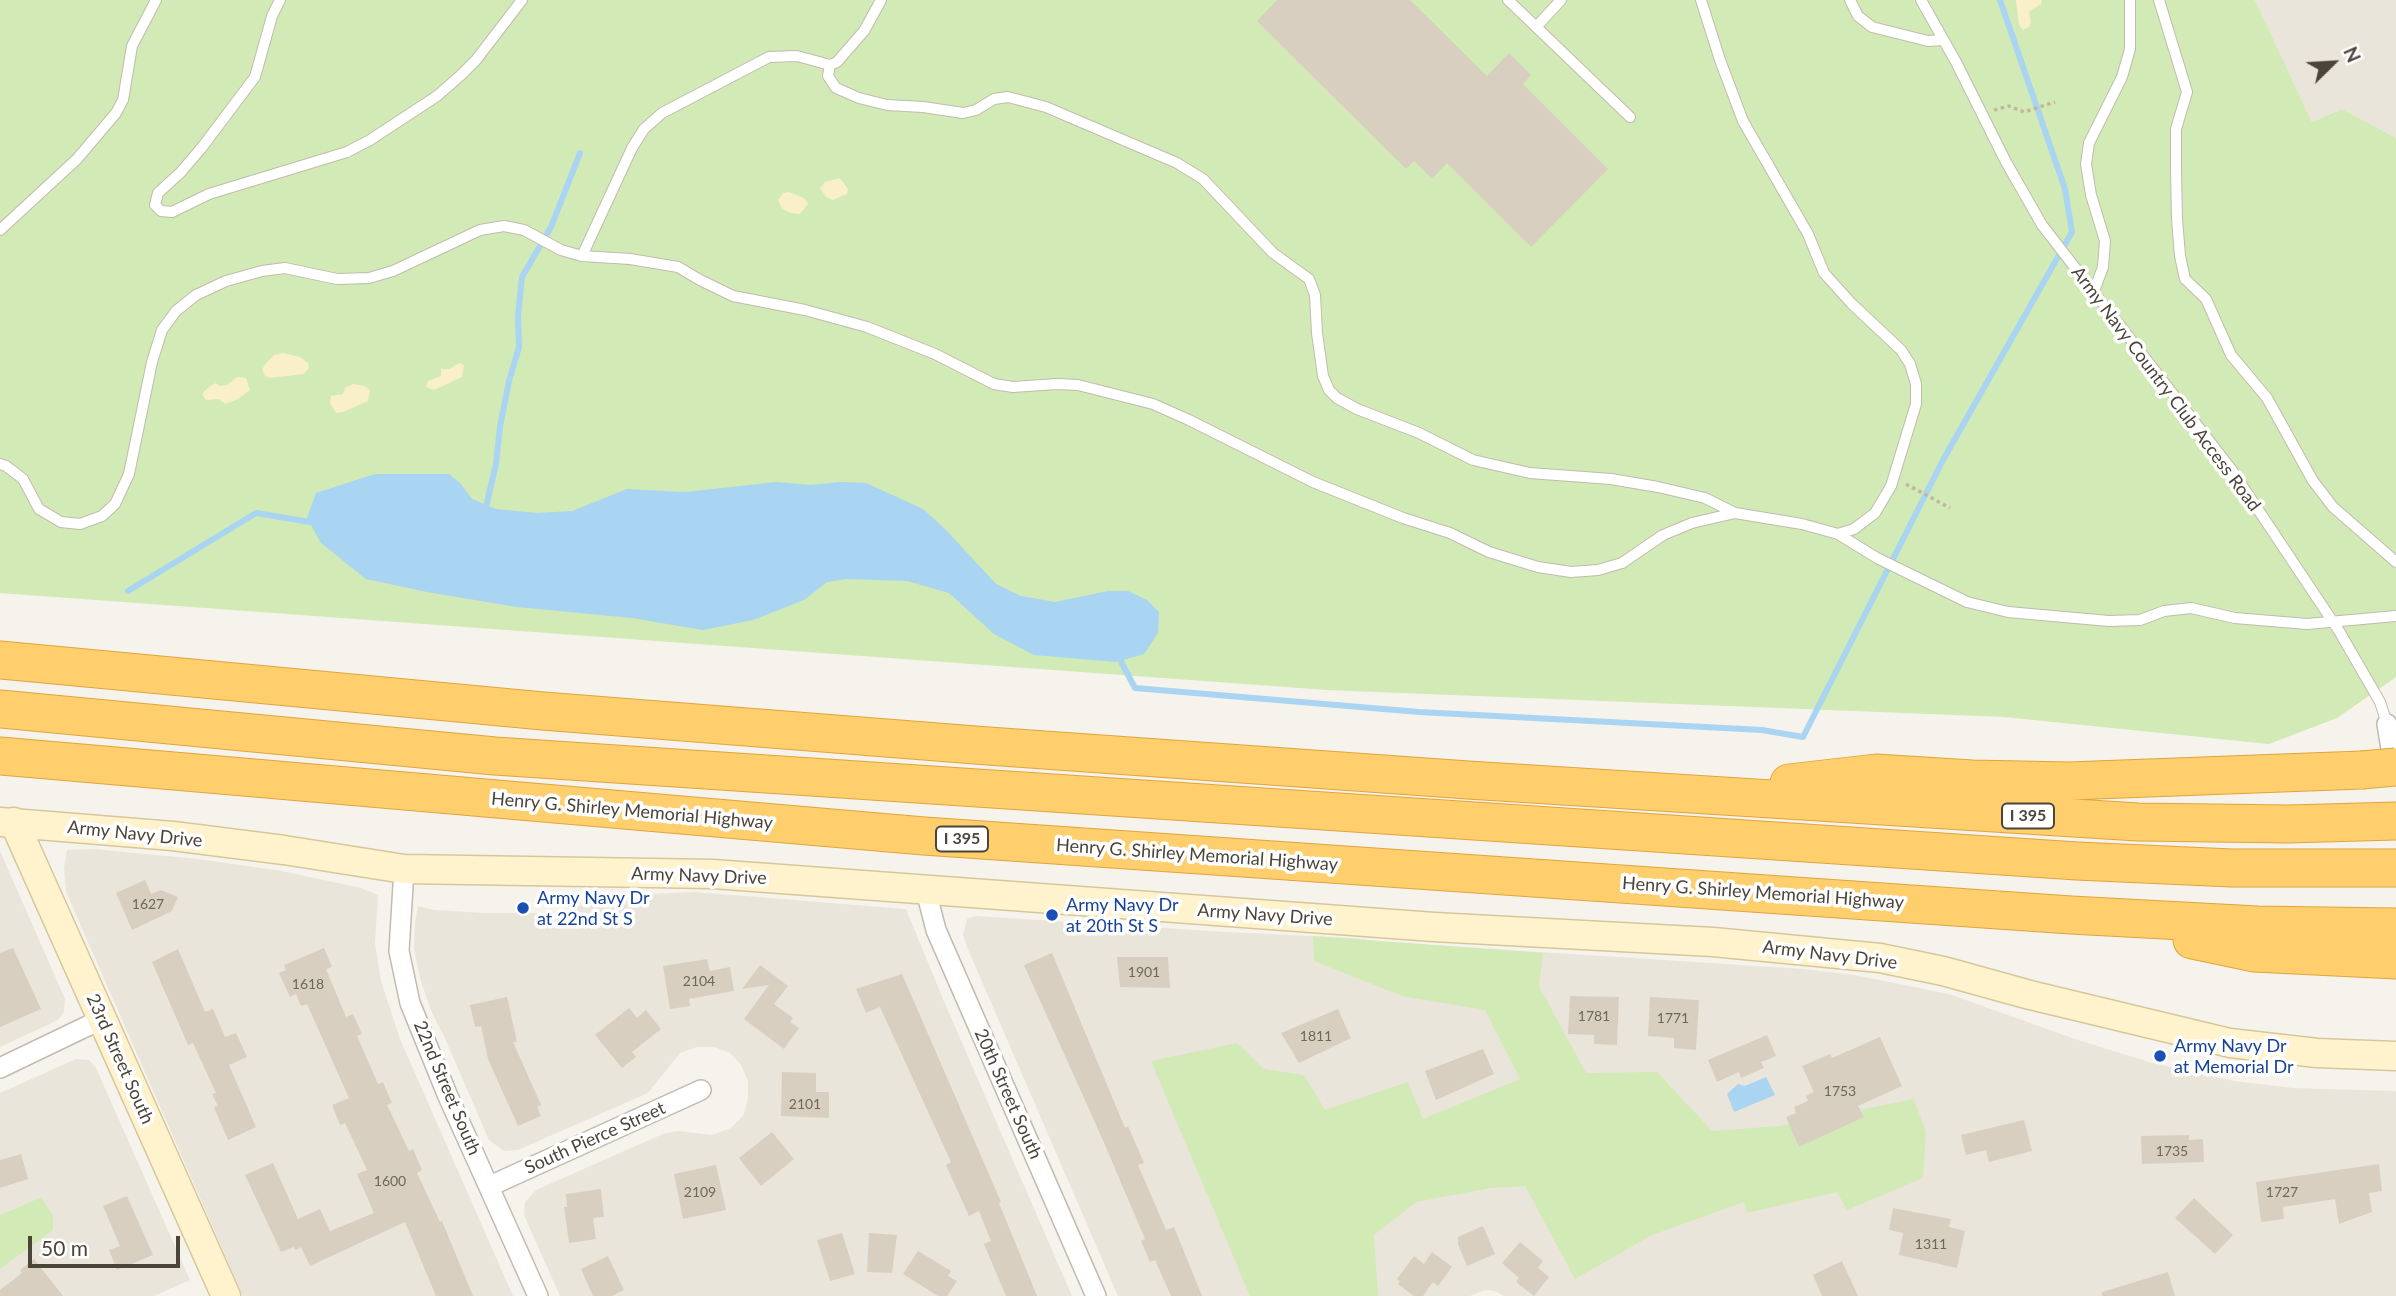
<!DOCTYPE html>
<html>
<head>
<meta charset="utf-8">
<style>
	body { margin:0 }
	#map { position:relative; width:2396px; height:1296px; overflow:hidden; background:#f6f3ec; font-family:Lato,sans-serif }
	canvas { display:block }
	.north { position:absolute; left:2298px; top:28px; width:70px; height:70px; -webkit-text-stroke:5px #fff; paint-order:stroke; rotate:66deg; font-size:19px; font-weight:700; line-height:28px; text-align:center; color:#4b4439 }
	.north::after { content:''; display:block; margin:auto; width:24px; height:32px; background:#4b4439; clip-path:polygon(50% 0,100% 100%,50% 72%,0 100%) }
	.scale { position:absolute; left:28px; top:1236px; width:152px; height:32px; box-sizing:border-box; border:4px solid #4b4439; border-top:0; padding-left:9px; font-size:21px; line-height:24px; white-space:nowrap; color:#4b4439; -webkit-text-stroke:5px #fff; paint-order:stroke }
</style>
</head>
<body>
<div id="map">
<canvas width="2396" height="1296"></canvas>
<div class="north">N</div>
<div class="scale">50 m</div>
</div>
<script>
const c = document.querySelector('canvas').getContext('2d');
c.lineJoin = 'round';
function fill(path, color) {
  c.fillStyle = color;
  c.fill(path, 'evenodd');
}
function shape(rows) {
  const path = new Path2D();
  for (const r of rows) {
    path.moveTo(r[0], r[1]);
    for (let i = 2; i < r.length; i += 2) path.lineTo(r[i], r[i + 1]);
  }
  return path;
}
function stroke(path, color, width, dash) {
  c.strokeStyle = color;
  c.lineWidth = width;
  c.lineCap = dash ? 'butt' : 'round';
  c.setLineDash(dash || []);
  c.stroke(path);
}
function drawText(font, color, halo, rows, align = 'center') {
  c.font = font + ' Lato,sans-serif';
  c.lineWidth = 7;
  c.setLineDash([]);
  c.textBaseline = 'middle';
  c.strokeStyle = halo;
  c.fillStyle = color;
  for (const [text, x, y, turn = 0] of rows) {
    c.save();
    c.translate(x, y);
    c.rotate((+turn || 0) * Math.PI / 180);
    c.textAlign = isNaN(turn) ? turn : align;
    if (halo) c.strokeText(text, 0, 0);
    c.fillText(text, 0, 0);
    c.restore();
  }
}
fill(shape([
	[2255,0,2396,0,2396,138,2342,109,2312,122],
	[93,849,198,859,282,871,361,888,378,895,375,943,381,981,400,1039,513,1296,243,1296,66,892,64,868,67,850],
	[0,851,65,999,64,1012,58,1020,0,1047],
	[695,892,906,909,943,999,1072,1296,560,1296,524,1215,525,1202,536,1190,665,1133,679,1131,712,1135,731,1128,743,1116,748,1099,748,1081,741,1065,730,1053,714,1047,697,1047,680,1053,648,1093,518,1150,504,1151,489,1140,444,1036,432,1013,420,979,414,949,415,922,418,906,434,910,485,913,558,913,608,896],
	[976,916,1226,932,1352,938,1386,942,1803,969,1854,975,1949,994,2075,1039,2152,1063,2234,1081,2293,1088,2396,1091,2396,1296,1504,1296,1495,1291,1485,1290,1470,1296,1118,1296,967,947,963,935,967,919],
	[76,1059,89,1060,96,1068,190,1280,154,1296,0,1296,0,1249,41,1197,0,1215,0,1093]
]), '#eae5da');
fill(shape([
	[0,0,2255,0,2312,122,2342,109,2396,138,2396,677,2337,718,2269,744,2004,717,1327,690,0,593],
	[1313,936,1543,953,1539,986,1586,1073,1657,1072,1712,1131,1779,1126,1914,1099,1926,1132,1923,1178,1847,1210,1837,1192,1747,1213,1744,1202,1652,1235,1575,1279,1525,1186,1491,1188,1416,1202,1374,1235,1378,1296,1250,1296,1151,1061,1237,1043,1264,1069,1304,1075,1325,1110,1408,1082,1423,1119,1520,1079,1485,1010,1402,996,1314,961],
	[41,1197,53,1216,53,1230,0,1269,0,1215]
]), '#d2eab5');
fill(shape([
	[2016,0,2042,0,2041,4,2029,12,2031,22,2029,27,2023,30,2019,25],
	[840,178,848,189,847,194,833,200,826,197,820,188,825,182],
	[789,192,804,198,808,204,800,214,791,213,782,209,778,200,783,193],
	[283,353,300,357,308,363,309,368,304,374,270,378,265,376,262,369,267,362,274,355],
	[459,363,464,365,462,377,434,390,426,387,428,381,441,376,441,369,449,369],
	[237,377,246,378,250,390,238,399,225,404,219,399,206,400,202,394,210,386,216,383,220,386,227,385],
	[353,384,364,386,370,390,368,401,343,412,336,413,330,403,331,396,343,394,345,388]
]), '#f9efc9');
fill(shape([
	[375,474,449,474,460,483,472,499,496,509,537,513,572,511,627,489,684,492,777,482,811,485,841,482,866,483,923,509,945,529,996,584,1021,596,1055,602,1108,591,1128,591,1147,600,1159,612,1158,633,1144,654,1116,662,1034,655,994,634,949,593,907,581,847,579,827,582,804,600,753,620,703,630,632,618,517,607,427,592,366,579,321,543,307,518,316,493],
	[1766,1077,1775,1095,1734,1112,1727,1094,1738,1084,1745,1086]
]), '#a9d4f2');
stroke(shape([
	[485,511,496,464,500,427,509,381,519,347,518,316,522,277,551,227,580,153],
	[128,591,256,513,316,523],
	[1117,654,1135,688,1419,712,1762,730,1803,737,1943,460,2072,232,2065,189,2000,0]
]), '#a9d4f2', 6);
fill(shape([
	[1277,0,1410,0,1487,76,1509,53,1531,75,1523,84,1608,169,1531,247,1447,163,1432,179,1414,161,1406,169,1257,21],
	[145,880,151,894,161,890,178,897,172,911,132,930,116,893],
	[13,948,41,1009,0,1027,0,953],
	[324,948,332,967,326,969,346,1017,353,1014,362,1034,357,1036,378,1084,383,1082,392,1103,387,1105,409,1151,413,1149,422,1170,417,1173,440,1222,442,1221,473,1296,436,1296,405,1222,310,1266,301,1247,295,1250,294,1247,281,1252,245,1175,273,1163,298,1219,320,1209,330,1231,374,1213,357,1174,367,1170,345,1123,340,1125,332,1105,349,1098,307,1004,301,1006,296,994,290,997,279,973,286,970,284,965],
	[178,949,205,1012,213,1009,225,1037,236,1033,247,1057,229,1065,256,1127,228,1140,214,1107,218,1106,212,1094,216,1093,193,1043,188,1045,152,962],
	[1052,953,1125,1128,1128,1126,1144,1163,1138,1165,1166,1230,1174,1227,1202,1296,1171,1296,1155,1260,1150,1262,1141,1241,1145,1239,1102,1138,1024,965],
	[1117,957,1168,957,1170,988,1120,987],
	[707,959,710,971,730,967,734,991,689,999,690,1006,670,1009,663,966],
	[760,965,788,986,774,1004,793,1018,790,1022,799,1028,784,1049,744,1019,769,985,742,989],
	[902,974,1001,1202,999,1203,1037,1296,1006,1296,984,1244,991,1241,979,1211,969,1216,946,1165,951,1162,880,1007,866,1013,856,989],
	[1570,996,1619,997,1617,1045,1594,1044,1594,1035,1568,1034],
	[507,997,517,1042,513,1042,541,1105,537,1107,541,1116,518,1126,488,1059,481,1026,475,1027,470,1005],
	[1650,997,1699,1000,1696,1050,1674,1048,1674,1038,1648,1036],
	[629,1008,637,1018,646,1010,661,1029,632,1052,636,1057,622,1068,595,1035],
	[1338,1009,1351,1038,1299,1063,1281,1033],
	[1767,1035,1776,1056,1761,1062,1764,1068,1741,1078,1739,1072,1717,1082,1708,1060],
	[1880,1037,1902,1086,1858,1106,1864,1117,1799,1147,1786,1117,1796,1113,1794,1107,1808,1101,1806,1096,1814,1092,1802,1066,1830,1054,1832,1058],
	[1483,1049,1494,1074,1436,1100,1425,1071],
	[782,1072,816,1073,816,1092,829,1092,829,1118,781,1116],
	[2024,1120,2032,1151,1989,1162,1986,1150,1966,1155,1961,1135],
	[772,1132,794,1159,761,1186,739,1158],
	[2189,1135,2189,1140,2203,1139,2204,1162,2142,1164,2141,1136],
	[21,1154,28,1179,0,1188,0,1160],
	[2379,1164,2382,1191,2369,1193,2372,1212,2339,1224,2335,1199,2283,1207,2284,1219,2261,1222,2256,1182],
	[716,1165,726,1210,683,1219,674,1174],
	[601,1189,604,1217,593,1218,596,1239,569,1243,564,1207,567,1207,566,1194],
	[127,1196,153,1255,117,1270,109,1250,120,1246,103,1206],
	[2194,1198,2233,1235,2215,1254,2175,1218],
	[1893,1208,1951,1219,1949,1227,1965,1231,1957,1268,1899,1255,1903,1233,1889,1230],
	[1483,1226,1495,1254,1467,1266,1458,1244,1458,1237],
	[842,1233,855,1274,830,1281,817,1240],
	[869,1233,897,1235,892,1273,867,1272],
	[1520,1242,1543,1261,1538,1268,1549,1277,1534,1296,1516,1282,1519,1278,1502,1263],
	[918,1251,951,1271,948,1276,957,1281,947,1296,938,1296,903,1274],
	[1432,1252,1452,1267,1438,1286,1433,1282,1423,1296,1414,1296,1398,1284,1400,1281,1397,1279,1414,1256,1424,1264],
	[608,1256,624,1290,612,1296,593,1296,581,1269],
	[34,1259,63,1296,0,1296,0,1290,22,1273,20,1270],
	[1842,1261,1858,1296,1822,1296,1813,1275],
	[2168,1272,2175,1296,2102,1296,2102,1292]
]), '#d8cfc1');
const lane = shape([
	[280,0,272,16,255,77,203,146,181,172,158,193,155,205,161,211,172,212,209,194,347,152,370,140,437,96,461,75,476,60,522,0],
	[1508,0,1630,117],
	[1701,0,1720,60,1743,121,1808,234,1824,273,1852,304,1901,350,1910,364,1916,384,1916,404,1891,486,1875,513,1854,529,1838,534],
	[1850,0,1858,16,1872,27,1928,41,1943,40],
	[1921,0,1956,62,2006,162,2042,225,2231,469,2339,631,2380,702,2387,724],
	[2159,0,2187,92,2176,129,2176,169,2177,219,2180,256,2185,279,2206,299,2231,355,2267,398,2313,481,2333,507,2396,562],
	[1536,27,1561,0],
	[830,65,828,76,836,88,859,98,887,105,923,107,963,113,976,110,994,99,1008,97,1046,107,1177,163,1203,179,1273,253,1309,279,1315,295,1317,333,1323,376,1329,390,1337,398,1357,409,1419,433,1473,460,1530,473,1611,479,1658,487,1705,498,1735,513],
	[0,230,77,159,116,113,123,100,132,46,156,0],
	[582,256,632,148,644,129,662,113,769,57,797,56,830,65,837,62,864,31,881,0],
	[2094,291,2103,267,2105,241,2091,195,2086,164,2089,143,2122,77,2130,49,2130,0],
	[0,464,6,466,23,479,39,509,61,522,80,524,102,516,115,504,129,474,152,362,162,330,176,311,196,295,226,281,262,271,285,268,337,279,369,278,393,271,480,230,504,226,524,230,561,250,582,256,630,259,678,267,700,280,733,296,805,310,867,327,935,354,994,384,1013,387,1057,384,1078,385,1153,404,1189,420,1313,482,1403,518,1450,533,1489,552,1538,567,1571,572,1598,570,1622,563,1663,535,1692,523,1735,513,1802,524,1838,534,1877,558,1967,602,2008,612,2109,621,2140,620,2164,611,2191,608,2235,618,2307,624,2396,616]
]);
const street = shape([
	[2387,724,2395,774],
	[404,869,399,951,410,1003,447,1094,538,1296],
	[926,891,936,930,1096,1296],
	[0,1068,102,1019],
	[490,1186,701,1090]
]);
const secondary = shape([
	[0,822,173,836,284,850,404,869,713,874,1434,927,1713,942,1880,958,1943,971,2030,995,2230,1043,2317,1053,2396,1056],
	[14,822,226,1296]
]);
const highway = shape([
	[0,660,543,711,988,746,1468,780,2138,822,2288,824,2396,821],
	[0,709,495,756,2077,861,2232,868,2396,868],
	[0,756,924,836,2071,915,2257,925,2396,927],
	[1789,783,1876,773,1972,779,2069,781,2362,770],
	[2192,940,2254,953,2396,960]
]);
stroke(lane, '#c2bbae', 12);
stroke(street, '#c2bbae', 22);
stroke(secondary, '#d6c79b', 31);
stroke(highway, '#e0a43c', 39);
stroke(shape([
	[1994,110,2009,106,2024,112,2055,102],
	[1906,484,1950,508]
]), '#c4b79f', 3.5, [3.5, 3.5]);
stroke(lane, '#fff', 10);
stroke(street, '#fff', 19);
stroke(secondary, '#fff3cd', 28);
stroke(highway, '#ffcf6e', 37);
const highwayBridge = shape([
	[2362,770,2396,767]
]);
stroke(highwayBridge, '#e0a43c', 39, []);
stroke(highwayBridge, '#ffcf6e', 37);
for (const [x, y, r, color] of [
	[523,908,7,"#1a4fb4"],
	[1052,915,7,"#1a4fb4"],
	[2160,1056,7,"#1a4fb4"]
]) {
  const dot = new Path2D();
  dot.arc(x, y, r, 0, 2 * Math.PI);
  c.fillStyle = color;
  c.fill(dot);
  stroke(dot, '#fff', 2.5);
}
drawText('14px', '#6e675b', null, [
	["1627",148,904],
	["1901",1144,972],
	["2104",699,981],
	["1618",308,984],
	["1781",1594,1016],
	["1771",1673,1018],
	["1811",1316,1036],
	["1753",1840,1091],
	["2101",805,1104],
	["1735",2172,1151],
	["1600",390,1181],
	["2109",700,1192],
	["1727",2282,1192],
	["1311",1931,1244]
]);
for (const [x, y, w] of [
	[2028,816,52],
	[962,839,52]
]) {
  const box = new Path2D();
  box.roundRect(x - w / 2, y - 12.5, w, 25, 5);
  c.fillStyle = '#fff';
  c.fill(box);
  stroke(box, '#4b4439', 2);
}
drawText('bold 16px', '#4b4439', null, [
	["I 395",2028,816],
	["I 395",962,839]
]);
drawText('18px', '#4b4439', '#fff', [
	["Army Navy Country Club Access Road",2166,389,53],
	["Henry G. Shirley Memorial Highway",632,811,5],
	["Army Navy Drive",135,834,6],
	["Henry G. Shirley Memorial Highway",1197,855,4],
	["Army Navy Drive",699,876,2],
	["Henry G. Shirley Memorial Highway",1763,893,4],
	["Army Navy Drive",1265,915,4],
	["Army Navy Drive",1830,955,7],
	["23rd Street South",120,1059,66],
	["22nd Street South",447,1088,67],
	["20th Street South",1008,1094,66],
	["South Pierce Street",595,1138,-24]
]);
drawText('18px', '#164399', '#fff', [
	["Army Navy Dr",537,898],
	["at 22nd St S",537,919],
	["Army Navy Dr",1066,905],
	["at 20th St S",1066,926],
	["Army Navy Dr",2174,1046],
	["at Memorial Dr",2174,1067]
], 'left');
</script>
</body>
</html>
